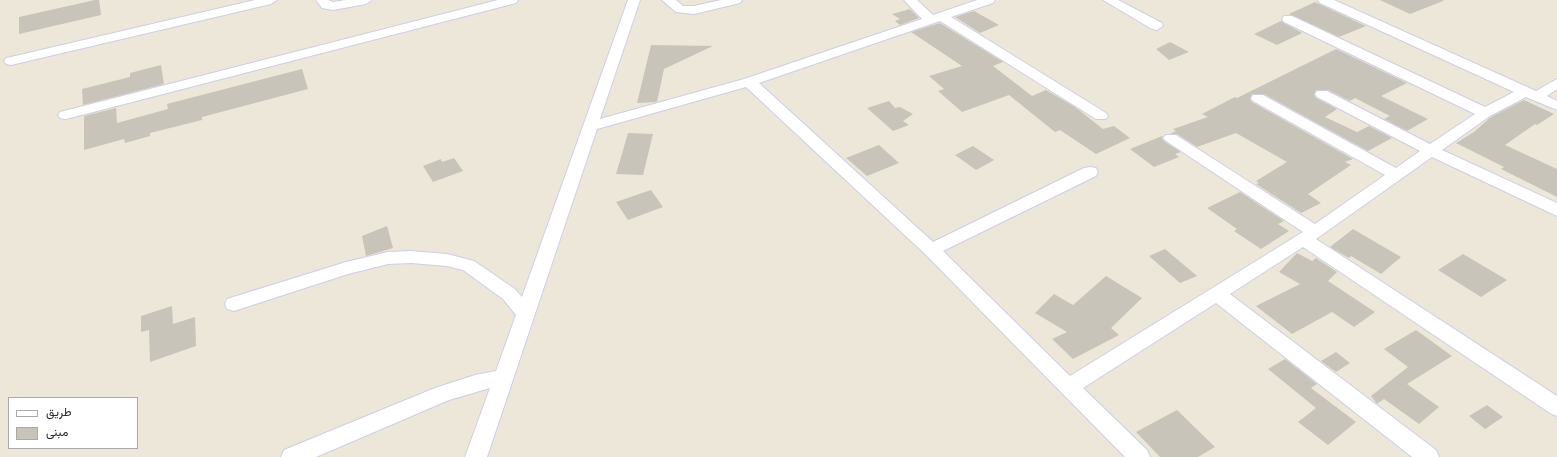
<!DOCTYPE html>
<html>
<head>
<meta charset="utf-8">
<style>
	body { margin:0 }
	#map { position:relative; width:1557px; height:457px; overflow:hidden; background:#ede7d9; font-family:"Varela Round",Vazirmatn,sans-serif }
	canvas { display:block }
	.legend { position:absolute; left:8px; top:397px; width:130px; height:52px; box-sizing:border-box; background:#fff; border:1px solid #a9a9a9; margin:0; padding:5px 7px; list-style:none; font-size:12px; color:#292929 }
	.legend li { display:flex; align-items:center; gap:8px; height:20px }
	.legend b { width:20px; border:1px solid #a9a9a9 }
</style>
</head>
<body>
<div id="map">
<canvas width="1557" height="457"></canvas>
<ul class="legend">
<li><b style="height:5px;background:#fff"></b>طريق</li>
<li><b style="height:11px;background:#c8c4b9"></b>مبنى</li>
</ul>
</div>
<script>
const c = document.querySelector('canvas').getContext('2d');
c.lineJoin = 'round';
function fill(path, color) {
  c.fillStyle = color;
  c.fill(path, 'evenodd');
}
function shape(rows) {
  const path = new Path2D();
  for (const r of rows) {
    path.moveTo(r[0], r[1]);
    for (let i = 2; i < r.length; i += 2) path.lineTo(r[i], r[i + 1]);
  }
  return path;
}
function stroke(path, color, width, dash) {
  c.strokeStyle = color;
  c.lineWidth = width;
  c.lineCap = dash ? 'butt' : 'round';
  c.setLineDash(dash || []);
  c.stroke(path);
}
fill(shape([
	[95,0,99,0,101,15,19,34,19,17],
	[1380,0,1443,0,1443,1,1410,14],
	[1315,2,1319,4,1366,26,1339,37,1289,14],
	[910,9,919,18,900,25,895,21,900,19,892,14],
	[974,11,999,25,980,33,955,17],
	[1281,21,1302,33,1277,45,1254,34],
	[940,23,1003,62,993,66,1032,96,1046,90,1075,107,1103,129,1114,126,1130,138,1096,154,1060,130,1055,132,1009,95,962,112,938,91,944,89,929,76,962,66,911,32],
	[1170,42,1189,52,1169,60,1156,49],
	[651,45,713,46,664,69,657,102,637,103],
	[1336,49,1407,83,1381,96,1428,119,1407,131,1384,119,1390,116,1355,98,1350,101,1328,90,1316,90,1314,95,1316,98,1337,109,1325,117,1357,132,1369,126,1392,138,1368,151,1264,94,1252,94,1250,99,1252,102,1353,159,1345,162,1351,165,1308,194,1321,203,1301,213,1256,184,1259,183,1256,181,1287,162,1236,133,1197,147,1177,134,1170,134,1176,131,1173,129,1208,117,1202,114,1235,97,1237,98],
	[161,65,164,84,83,105,82,89,130,77,130,73],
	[302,69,308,89,202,117,202,120,150,133,150,136,125,143,124,139,84,150,84,116,116,108,117,123,168,109,167,104],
	[1524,100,1554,114,1537,125,1535,124,1505,145,1557,169,1557,197,1501,169,1504,167,1456,143,1474,132,1491,117],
	[889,101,895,108,900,107,913,114,903,121,909,125,893,131,867,108],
	[628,133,653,134,643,175,616,174],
	[1162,136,1162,139,1165,142,1181,152,1175,154,1179,157,1154,167,1130,149],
	[879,145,899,163,867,176,846,158],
	[973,146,994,160,976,170,955,155],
	[454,158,463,171,433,182,423,166,441,159,442,162],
	[651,190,663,207,628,220,616,202],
	[1240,192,1284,221,1278,224,1289,231,1261,249,1234,231,1237,229,1207,208],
	[387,226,393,248,366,256,362,236],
	[1353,229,1401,257,1381,274,1351,256,1349,258,1330,247],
	[1165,249,1197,276,1180,283,1149,256],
	[1297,253,1312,261,1316,258,1337,272,1328,281,1375,312,1354,327,1332,312,1292,334,1256,306,1300,284,1279,272],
	[1463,254,1507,280,1481,297,1438,270],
	[1106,276,1142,298,1111,328,1119,335,1073,359,1052,339,1067,332,1035,313,1054,294,1073,305],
	[172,306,173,324,195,317,196,346,150,362,149,330,141,332,141,316],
	[1416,330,1452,356,1407,384,1439,407,1419,424,1384,399,1377,404,1371,396,1408,367,1384,349],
	[1336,352,1350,363,1336,372,1321,361],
	[1285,359,1317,384,1311,388,1356,422,1328,445,1298,422,1316,408,1268,369],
	[1487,405,1503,417,1485,429,1469,416],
	[1177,410,1215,447,1198,457,1160,457,1136,432]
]), '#c8c4b9');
const minor = shape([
	[255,0,277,0,271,4,11,65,6,64,4,61,6,58,11,57,255,0],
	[316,0,328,0,333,2,346,0,372,0,366,4,333,10,322,8,316,0],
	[498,0,518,0,516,3,70,118,65,119,60,118,58,115,60,112,498,0],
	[628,0,640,0,600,119,744,79,922,19,904,0,917,0,933,15,977,0,995,0,993,3,951,17,1106,113,1108,116,1106,119,1096,119,940,21,759,83,933,242,1084,168,1090,167,1096,168,1098,172,1096,176,943,251,1070,376,1303,232,1166,141,1163,138,1166,135,1176,135,1315,224,1385,175,1253,101,1251,98,1253,95,1263,95,1396,168,1420,151,1317,97,1315,94,1317,91,1327,91,1430,144,1475,114,1284,22,1282,19,1284,16,1292,16,1485,107,1514,92,1320,3,1318,0,1334,0,1536,91,1557,79,1557,89,1547,96,1557,101,1557,110,1526,97,1490,116,1442,150,1557,203,1557,216,1432,157,1316,239,1557,396,1557,416,1550,413,1303,247,1230,294,1436,450,1439,457,1412,457,1216,303,1083,388,1147,450,1150,457,1125,457,925,254,746,87,597,129,487,457,465,457,490,388,449,400,316,457,281,457,284,450,435,388,475,375,496,371,516,315,503,299,463,270,447,266,411,263,388,264,348,274,234,311,227,309,225,304,227,299,346,262,388,252,411,251,447,254,474,261,515,289,522,297,628,0],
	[662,0,676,0,683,6,694,6,721,0,742,0,740,3,694,14,676,12,662,0],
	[1103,0,1118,0,1162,23,1163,26,1157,30,1152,29,1103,0]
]);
stroke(minor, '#cecee4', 2);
fill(minor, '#fff');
</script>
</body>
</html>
